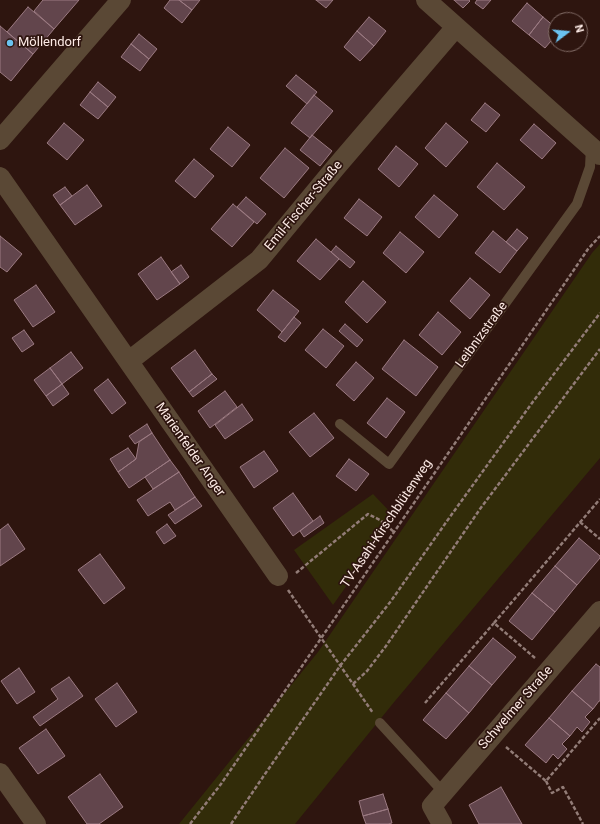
<!DOCTYPE html>
<html>
<head>
<meta charset="utf-8">
<style>
	body { margin:0 }
	#map { position:relative; width:600px; height:824px; overflow:hidden; background:#2e150f; font-family:Roboto,sans-serif }
	canvas { display:block }
	.north { position:absolute; left:548px; top:12px; width:40px; height:40px; box-sizing:border-box; background:#2e150f; border:1px solid #806a65; border-radius:50%; rotate:74deg; font-size:11px; font-weight:700; line-height:16px; text-align:center; color:#fceae5 }
	.north::after { content:''; display:block; margin:auto; width:14px; height:18px; background:#6ac3f1; clip-path:polygon(50% 0,100% 100%,50% 72%,0 100%) }
</style>
</head>
<body>
<div id="map">
<canvas width="600" height="824"></canvas>
<div class="north">N</div>
</div>
<script>
const c = document.querySelector('canvas').getContext('2d');
c.lineJoin = 'round';
function fill(path, color) {
  c.fillStyle = color;
  c.fill(path, 'evenodd');
}
function shape(rows) {
  const path = new Path2D();
  for (const r of rows) {
    path.moveTo(r[0], r[1]);
    for (let i = 2; i < r.length; i += 2) path.lineTo(r[i], r[i + 1]);
  }
  return path;
}
function stroke(path, color, width, dash) {
  c.strokeStyle = color;
  c.lineWidth = width;
  c.lineCap = dash ? 'butt' : 'round';
  c.setLineDash(dash || []);
  c.stroke(path);
}
function drawText(font, color, halo, rows, align = 'center') {
  c.font = font + ' Roboto,sans-serif';
  c.lineWidth = 3.5;
  c.setLineDash([]);
  c.textBaseline = 'middle';
  c.strokeStyle = halo;
  c.fillStyle = color;
  for (const [text, x, y, turn = 0] of rows) {
    c.save();
    c.translate(x, y);
    c.rotate((+turn || 0) * Math.PI / 180);
    c.textAlign = isNaN(turn) ? turn : align;
    if (halo) c.strokeText(text, 0, 0);
    c.fillText(text, 0, 0);
    c.restore();
  }
}
fill(shape([
	[600,244,600,458,395,701,295,824,179,824,318,652,592,253],
	[373,494,395,517,333,605,294,550]
]), '#322c09');
const building = shape([
	[43,0,79,0,54,29,34,11,43,0],
	[170,0,179,0,192,10,182,23,164,8,170,0],
	[179,0,200,0,192,10,179,0],
	[316,0,333,0,326,8,316,0],
	[454,0,469,0,470,1,463,8,454,0],
	[477,0,491,0,483,9,475,3,477,0],
	[527,3,543,17,529,35,512,21,527,3],
	[28,7,54,29,33,54,7,32,28,7],
	[369,17,386,31,374,46,357,31,369,17],
	[543,17,556,28,556,35,545,48,529,35,543,17],
	[0,26,33,54,11,81,0,72,0,26],
	[357,31,374,46,360,61,344,47,357,31],
	[139,34,157,49,149,59,131,44,139,34],
	[131,44,149,59,140,71,121,57,131,44],
	[296,75,317,92,307,104,286,86,296,75],
	[98,82,116,97,108,107,90,92,98,82],
	[90,92,108,107,98,119,80,105,90,92],
	[314,95,333,111,310,138,291,123,314,95],
	[485,103,500,115,486,132,471,120,485,103],
	[64,123,84,140,67,160,47,143,64,123],
	[446,123,468,142,446,167,425,148,446,123],
	[534,124,556,143,542,159,520,140,534,124],
	[228,127,250,145,232,167,210,149,228,127],
	[312,135,332,151,320,166,300,150,312,135],
	[396,146,418,164,399,187,378,169,396,146],
	[285,148,309,168,284,198,260,178,285,148],
	[194,159,214,176,195,198,175,181,194,159],
	[497,163,525,187,504,210,477,187,497,163],
	[87,185,102,206,75,225,60,205,87,185],
	[65,187,72,196,60,205,53,195,65,187],
	[434,195,458,215,439,238,415,217,434,195],
	[246,197,266,214,257,224,237,207,246,197],
	[359,199,382,217,367,236,344,218,359,199],
	[233,204,254,222,232,247,211,229,233,204],
	[517,229,528,238,517,251,506,242,517,229],
	[493,231,517,251,500,273,475,253,493,231],
	[400,232,424,252,406,273,383,253,400,232],
	[0,236,22,254,7,272,0,267,0,236],
	[316,239,339,259,320,280,297,261,316,239],
	[336,246,355,262,350,268,331,252,336,246],
	[161,257,180,284,157,300,138,274,161,257],
	[181,265,189,277,180,284,171,272,181,265],
	[470,278,490,295,470,319,450,301,470,278],
	[363,281,386,302,367,323,345,302,363,281],
	[36,285,55,312,33,327,14,300,36,285],
	[273,290,299,311,282,332,257,310,273,290],
	[438,312,461,332,442,355,419,335,438,312],
	[294,317,301,323,285,342,278,337,294,317],
	[345,324,363,340,357,347,339,331,345,324],
	[323,329,344,346,326,368,305,350,323,329],
	[24,330,34,344,22,352,12,338,24,330],
	[404,340,438,367,416,396,382,369,404,340],
	[195,350,212,374,189,392,171,368,195,350],
	[71,352,83,368,62,384,50,368,71,352],
	[356,362,374,378,354,401,336,385,356,362],
	[50,368,62,384,46,396,34,380,50,368],
	[212,374,217,379,193,397,189,392,212,374],
	[108,379,126,403,112,414,94,390,108,379],
	[62,384,69,394,53,406,46,396,62,384],
	[225,391,237,407,210,428,198,411,225,391],
	[387,398,405,412,386,438,367,423,387,398],
	[242,404,253,420,225,439,215,425,242,404],
	[314,413,334,438,310,457,289,432,314,413],
	[147,424,152,433,135,444,129,436,147,424],
	[152,433,170,460,129,488,118,472,136,459,139,442,152,433],
	[128,448,136,459,118,472,110,459,128,448],
	[264,451,278,471,254,488,240,467,264,451],
	[349,459,369,474,356,491,336,476,349,459],
	[170,460,179,472,153,489,145,477,170,460],
	[179,472,195,497,175,510,170,502,148,516,137,500,179,472],
	[293,493,313,521,293,536,273,508,293,493],
	[195,497,202,506,175,524,168,515,195,497],
	[320,516,324,523,304,537,300,531,320,516],
	[8,524,25,549,0,566,0,530,8,524],
	[167,524,176,536,164,544,156,532,167,524],
	[579,538,600,556,600,558,577,585,555,566,579,538],
	[100,554,125,588,104,604,78,570,100,554],
	[555,566,577,585,555,612,532,593,555,566],
	[532,593,555,612,532,640,509,621,532,593],
	[493,638,516,657,492,685,469,666,493,638],
	[596,664,600,667,600,701,599,701,593,709,572,691,596,664],
	[469,666,492,685,469,713,446,693,469,666],
	[19,668,35,692,17,704,1,681,19,668],
	[69,677,83,696,40,726,33,717,58,699,51,689,69,677],
	[117,683,137,712,116,727,95,699,117,683],
	[572,691,593,709,585,717,590,722,582,732,577,727,570,736,549,718,572,691],
	[446,693,469,713,446,739,423,720,446,693],
	[549,718,570,736,562,744,567,749,558,759,553,754,546,763,525,745,549,718],
	[46,729,65,756,38,774,19,748,46,729],
	[100,774,123,807,99,824,87,824,68,797,100,774],
	[501,787,522,824,479,824,469,805,501,787],
	[383,794,388,809,363,816,359,801,383,794],
	[388,809,392,823,388,824,366,824,363,816,388,809]
]);
fill(building, '#62454c');
stroke(building, '#9b7a82', 1);
stroke(shape([
	[580,522,600,539],
	[296,573,368,514,380,520,394,532],
	[288,590,373,713],
	[535,658,494,623,600,499],
	[353,684,367,671,386,646,480,509,600,349],
	[425,703,494,623],
	[506,747,546,781,600,718],
	[546,781,552,793,563,787,583,824],
	[190,824,221,784,565,283,588,249,600,236],
	[231,824,265,774,340,666,391,601,447,521,532,403,600,313]
]), '#927c77', 2.5, [4, 2]);
stroke(shape([
	[340,424,389,464,577,204,590,167,591,147],
	[380,723,444,793]
]), '#5a4835', 10);
stroke(shape([
	[426,0,600,155],
	[0,140,121,0],
	[0,177,278,576],
	[129,361,259,260,336,167,456,27],
	[0,773,36,824],
	[442,824,432,806,600,611]
]), '#5a4835', 20);
for (const [x, y, r, color] of [
	[10,43,4,"#6ac3f1"]
]) {
  const dot = new Path2D();
  dot.arc(x, y, r, 0, 2 * Math.PI);
  c.fillStyle = color;
  c.fill(dot);
  stroke(dot, '#2e150f', 1.5);
}
drawText('13px', '#fceae5', '#2e150f', [
	["Möllendorf",18,43]
], 'left');
drawText('13px', '#fceae5', '#2e150f', [
	["Emil-Fischer-Straße",304,206,-50],
	["Leibnizstraße",482,335,-54],
	["Marienfelder Anger",190,450,55],
	["TV-Asahi-Kirschblütenweg",387,524,-56],
	["Schwelmer Straße",516,708,-49]
]);
</script>
</body>
</html>
